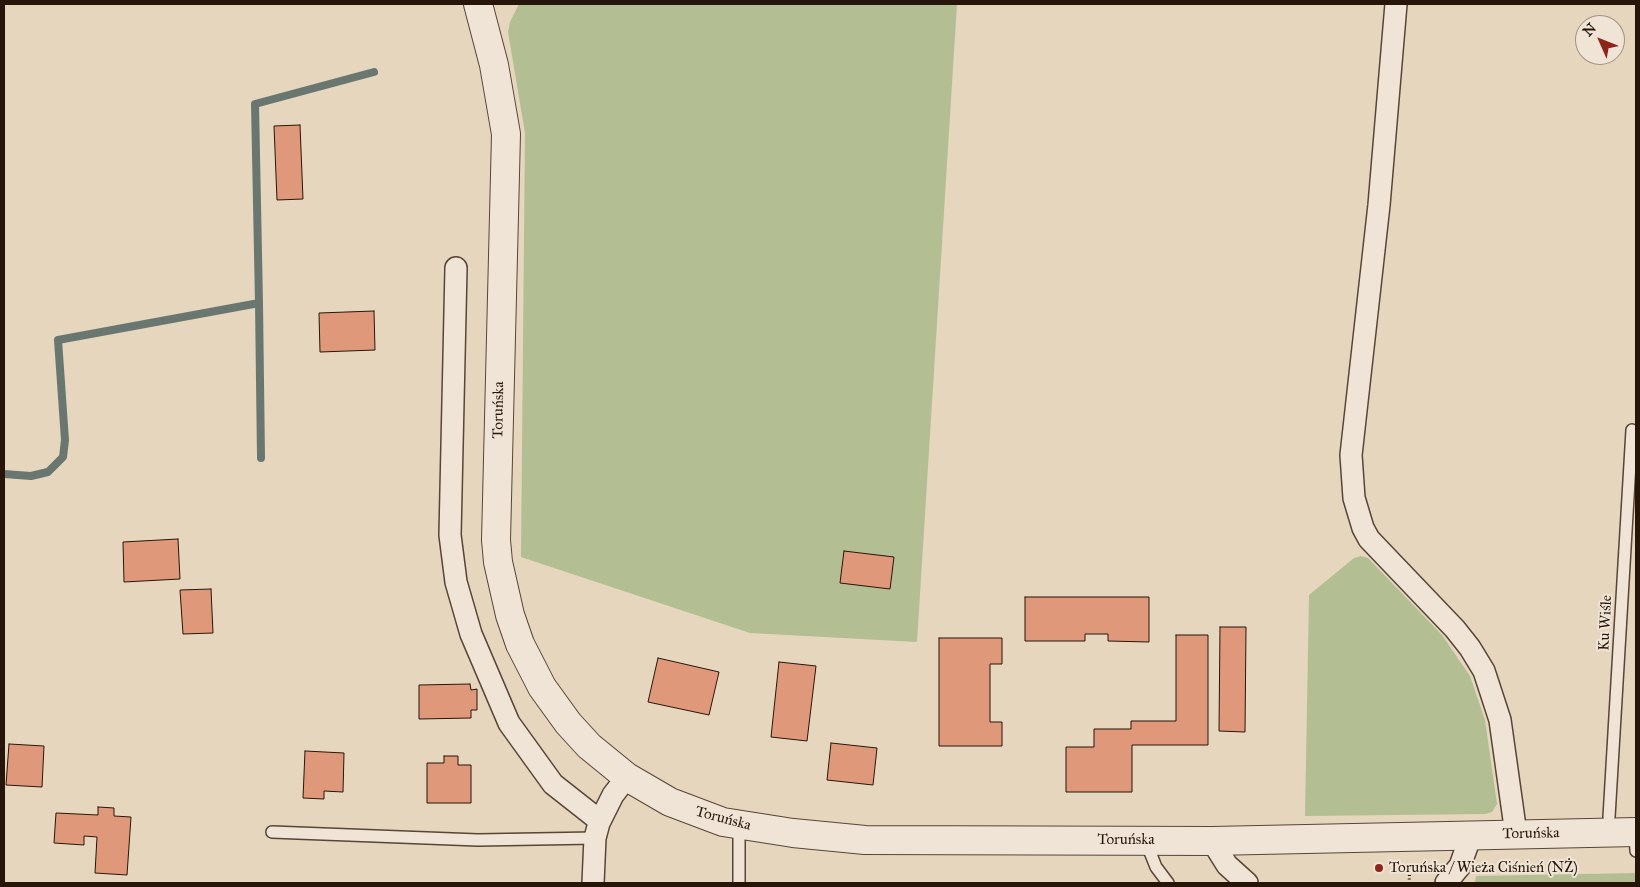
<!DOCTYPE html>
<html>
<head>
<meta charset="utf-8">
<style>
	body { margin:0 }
	#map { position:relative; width:1640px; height:887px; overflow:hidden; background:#e6d6be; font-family:"IM FELL Great Primer",serif }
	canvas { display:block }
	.frame { position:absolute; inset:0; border:5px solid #27150a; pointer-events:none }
	.north { position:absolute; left:1575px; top:15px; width:50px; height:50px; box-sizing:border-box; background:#efe4d5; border:1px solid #9f9184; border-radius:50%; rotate:314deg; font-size:14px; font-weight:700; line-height:20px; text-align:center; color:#27150a }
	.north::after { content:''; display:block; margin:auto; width:18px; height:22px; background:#8f2418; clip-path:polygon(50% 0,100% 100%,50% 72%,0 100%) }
</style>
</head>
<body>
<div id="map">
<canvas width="1640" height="887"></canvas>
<div class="frame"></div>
<div class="north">N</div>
</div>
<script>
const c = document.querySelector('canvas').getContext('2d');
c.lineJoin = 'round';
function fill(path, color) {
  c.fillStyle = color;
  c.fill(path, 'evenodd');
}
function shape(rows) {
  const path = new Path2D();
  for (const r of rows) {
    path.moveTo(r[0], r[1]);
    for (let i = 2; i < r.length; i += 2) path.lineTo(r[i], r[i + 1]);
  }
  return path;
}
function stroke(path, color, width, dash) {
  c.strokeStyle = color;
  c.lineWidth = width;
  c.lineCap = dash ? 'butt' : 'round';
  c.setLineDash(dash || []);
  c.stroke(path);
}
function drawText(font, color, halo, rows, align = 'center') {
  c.font = font + ' "IM FELL Great Primer",serif';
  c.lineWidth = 4;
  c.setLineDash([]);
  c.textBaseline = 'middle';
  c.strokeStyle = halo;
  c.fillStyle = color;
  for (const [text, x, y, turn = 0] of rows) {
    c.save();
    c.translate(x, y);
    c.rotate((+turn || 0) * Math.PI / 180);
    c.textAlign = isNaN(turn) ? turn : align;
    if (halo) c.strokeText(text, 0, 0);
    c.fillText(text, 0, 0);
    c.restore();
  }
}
fill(shape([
	[519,4,957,4,917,642,750,633,521,557,525,133,508,32,510,22],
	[1361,556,1368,558,1442,635,1470,676,1485,720,1497,804,1492,812,1485,814,1305,816,1309,595,1354,558],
	[1636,873,1636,883,1475,883,1476,876]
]), '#b3be93');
stroke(shape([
	[259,303,261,458],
	[4,474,31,476,48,472,63,457,65,440,58,340,259,303,255,104,374,72]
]), '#6a7771', 8);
const building = shape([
	[300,125,303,199,277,200,274,126,300,125],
	[374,311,375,350,320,352,319,313,374,311],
	[178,539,180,579,124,582,123,542,178,539],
	[844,551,894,557,890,589,840,583,844,551],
	[211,589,213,633,183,634,180,590,211,589],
	[1025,597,1149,597,1149,642,1108,641,1108,634,1085,634,1085,641,1025,641,1025,597],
	[1220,627,1246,627,1245,732,1219,731,1220,627],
	[1176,635,1208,635,1208,745,1132,745,1132,792,1066,792,1066,747,1094,747,1094,729,1131,729,1131,721,1176,721,1176,635],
	[939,638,1002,638,1002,664,990,664,990,722,1002,722,1002,746,939,746,939,638],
	[658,658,719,672,709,715,648,702,658,658],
	[779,662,816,666,807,741,771,737,779,662],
	[470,684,471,690,477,689,477,710,471,710,471,718,419,719,419,685,470,684],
	[831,743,877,748,873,785,827,780,831,743],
	[9,744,44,746,42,787,6,785,9,744],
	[305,751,344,753,343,792,324,791,324,799,303,798,305,751],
	[444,756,458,756,458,765,471,765,471,803,427,803,427,763,444,763,444,756],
	[98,807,114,808,114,816,131,817,127,875,95,873,97,837,84,836,84,845,54,843,56,813,98,815,98,807]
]);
fill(building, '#df997a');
stroke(building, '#27150a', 1);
const service = shape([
	[1609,817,1632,430],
	[272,832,478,840,595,838],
	[1635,832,1636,851],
	[1146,842,1156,867,1168,883],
	[739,883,739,825]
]);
const minor = shape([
	[1396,4,1379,205,1351,455,1354,498,1363,528,1369,539,1455,629,1470,648,1484,671,1500,720,1516,834],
	[456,268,450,535,456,582,471,634,509,723,553,784,600,821],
	[1212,841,1227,865,1247,883],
	[593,883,595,838,599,823,613,795,627,777],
	[1446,883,1460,866,1471,835]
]);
const tertiary = shape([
	[478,4,494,65,506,134,496,540,498,562,510,615,520,644,542,687,568,723,589,746,627,777,670,802,723,822,793,833,865,840,1212,841,1636,832]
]);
stroke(service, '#574537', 14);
stroke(minor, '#574537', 24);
stroke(tertiary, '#574537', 30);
stroke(shape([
	[1409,883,1410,865]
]), '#27150a', 3, [1, 2.5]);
stroke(service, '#efe4d5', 11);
stroke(minor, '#efe4d5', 21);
stroke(tertiary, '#efe4d5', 28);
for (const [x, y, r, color] of [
	[1379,868,5,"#8f2418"]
]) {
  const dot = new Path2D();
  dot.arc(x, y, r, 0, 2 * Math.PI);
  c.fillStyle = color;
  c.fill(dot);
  stroke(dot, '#efe4d5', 2);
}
drawText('15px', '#27150a', '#efe4d5', [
	["Toruńska",499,410,-89],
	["Ku Wiśle",1606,623,-87],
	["Toruńska",723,819,15],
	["Toruńska",1531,834,-1],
	["Toruńska",1126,840]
]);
drawText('15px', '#27150a', '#efe4d5', [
	["Toruńska / Wieża Ciśnień (NŻ)",1389,868]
], 'left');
</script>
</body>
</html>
